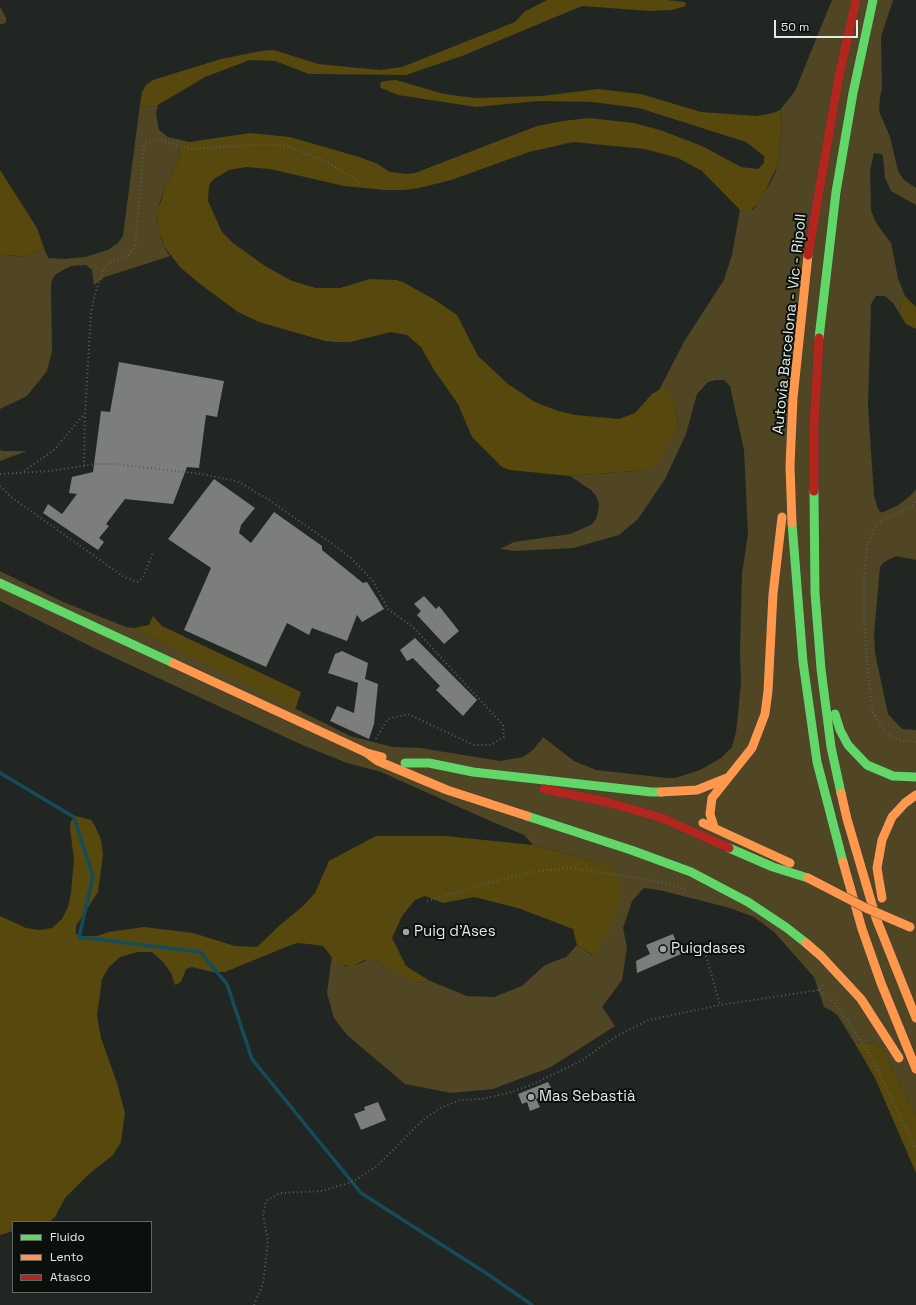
<!DOCTYPE html>
<html>
<head>
<meta charset="utf-8">
<style>
	body { margin:0 }
	#map { position:relative; width:916px; height:1305px; overflow:hidden; background:#212623; font-family:"Space Grotesk",sans-serif }
	canvas { display:block }
	.legend { position:absolute; left:12px; top:1221px; width:140px; height:72px; box-sizing:border-box; background:#0c100d; border:1px solid #626764; margin:0; padding:5px 7px; list-style:none; font-size:12px; color:#e4eae6 }
	.legend li { display:flex; align-items:center; gap:8px; height:20px }
	.legend b { width:20px; border:1px solid #626764 }
	.scale { position:absolute; left:774px; top:20px; width:84px; height:18px; box-sizing:border-box; border:2px solid #e4eae6; border-top:0; padding-left:5px; font-size:12px; line-height:14px; white-space:nowrap; color:#e4eae6; -webkit-text-stroke:3px #0c100d; paint-order:stroke }
</style>
</head>
<body>
<div id="map">
<canvas width="916" height="1305"></canvas>
<ul class="legend">
<li><b style="height:5px;background:#63d668"></b>Fluido</li>
<li><b style="height:5px;background:#ff974d"></b>Lento</li>
<li><b style="height:5px;background:#b3261e"></b>Atasco</li>
</ul>
<div class="scale">50 m</div>
</div>
<script>
const c = document.querySelector('canvas').getContext('2d');
c.lineJoin = 'round';
function fill(path, color) {
  c.fillStyle = color;
  c.fill(path, 'evenodd');
}
function shape(rows) {
  const path = new Path2D();
  for (const r of rows) {
    path.moveTo(r[0], r[1]);
    for (let i = 2; i < r.length; i += 2) path.lineTo(r[i], r[i + 1]);
  }
  return path;
}
function stroke(path, color, width, dash) {
  c.strokeStyle = color;
  c.lineWidth = width;
  c.lineCap = dash ? 'butt' : 'round';
  c.setLineDash(dash || []);
  c.stroke(path);
}
function drawText(font, color, halo, rows, align = 'center') {
  c.font = font + ' "Space Grotesk",sans-serif';
  c.lineWidth = 4;
  c.setLineDash([]);
  c.textBaseline = 'middle';
  c.strokeStyle = halo;
  c.fillStyle = color;
  for (const [text, x, y, turn = 0] of rows) {
    c.save();
    c.translate(x, y);
    c.rotate((+turn || 0) * Math.PI / 180);
    c.textAlign = isNaN(turn) ? turn : align;
    if (halo) c.strokeText(text, 0, 0);
    c.fillText(text, 0, 0);
    c.restore();
  }
}
fill(shape([
	[832,0,893,0,881,37,882,90,880,96,879,111,890,137,898,171,904,180,916,188,916,205,891,191,885,178,883,156,881,154,874,153,870,171,871,210,876,223,891,243,898,278,905,296,901,301,899,313,893,303,885,296,876,296,871,304,868,406,874,496,878,509,880,512,883,512,897,506,910,496,916,489,916,560,896,556,884,562,880,567,874,634,875,653,888,714,902,729,916,730,916,1116,882,1048,875,1044,854,1042,838,1016,832,1011,824,1007,814,977,774,932,754,917,730,908,659,890,644,888,632,901,623,928,627,947,622,980,602,1007,615,1026,551,1067,493,1089,451,1093,405,1084,347,1035,334,1018,327,993,332,955,338,963,345,966,359,964,369,959,376,960,409,979,420,983,430,981,467,996,494,997,522,986,545,965,566,957,577,945,593,956,612,866,533,845,524,835,488,820,381,772,347,763,300,744,98,650,0,601,0,571,61,601,126,627,134,628,350,736,393,747,420,748,500,761,523,757,534,749,543,737,574,761,596,770,667,778,675,778,700,770,721,758,732,747,736,732,741,683,740,650,742,574,748,534,744,450,730,386,724,380,716,380,708,382,697,394,686,434,665,479,638,519,619,535,573,548,516,551,500,549,514,542,570,534,591,525,596,519,598,512,599,504,596,496,591,490,570,476,646,470,677,428,678,420,675,405,666,390,659,390,685,340,724,280,732,255,740,210,753,209,756,206,773,178,778,165,782,122,780,110,795,91],
	[0,7,6,18,6,23,2,24,0,24],
	[140,104,148,107,158,105,156,113,159,130,168,137,181,140,179,159,166,185,160,201,157,218,157,226,165,249,170,256,105,277,94,285,92,270,86,265,71,266,56,274,52,280,51,287,52,351,47,371,27,396,0,409,0,254,24,257,44,248,48,258,64,259,85,257,108,250,118,243,123,236],
	[0,450,3,451,27,451,0,461]
]), '#504624');
fill(shape([
	[547,0,666,0,685,2,686,6,671,10,650,11,582,6,462,56,406,75,317,74,309,74,275,61,250,60,205,77,158,105,148,107,140,104,142,92,146,85,153,80,221,59,261,51,274,50,318,64,380,70,402,67,515,22,524,12],
	[396,80,444,94,475,98,542,96,598,89,641,94,701,112,757,116,773,113,780,110,782,122,778,165,759,203,749,211,740,210,702,171,678,158,645,149,573,142,529,152,451,180,419,188,404,190,385,190,344,186,270,169,246,167,229,170,214,179,209,185,208,201,222,232,233,243,265,266,292,281,316,288,340,288,370,279,396,280,403,282,435,300,457,315,478,356,508,384,535,402,558,411,575,415,619,419,635,413,652,394,659,390,666,389,675,404,678,420,677,428,663,455,653,467,646,470,570,476,510,470,502,467,472,437,458,404,434,370,421,347,407,335,391,332,350,342,334,342,325,341,259,322,238,312,200,284,181,268,165,248,157,226,158,210,166,185,179,159,181,140,189,142,250,133,290,137,359,157,376,163,390,172,406,174,415,173,537,126,563,121,589,118,634,123,660,130,702,146,741,167,758,169,764,163,764,156,746,142,639,108,592,102,538,101,476,107,398,95,381,88,380,83,384,81],
	[0,170,37,228,44,248,24,257,0,254],
	[905,296,916,307,916,329,906,324,899,313,901,301],
	[153,616,162,626,301,692,295,710,134,628,149,625],
	[76,816,91,820,95,826,101,840,103,855,98,892,76,926,76,934,82,936,97,936,109,932,144,927,193,933,235,946,257,947,280,925,302,907,315,893,329,861,376,836,445,836,533,845,612,866,622,893,611,929,594,956,577,945,573,929,518,908,474,897,443,903,425,896,415,900,402,916,392,938,406,966,430,981,420,983,405,978,376,960,365,960,352,966,342,965,335,961,323,946,308,944,297,943,286,947,225,972,212,972,192,967,186,969,181,982,175,985,171,973,163,962,152,952,138,952,120,957,109,967,102,979,97,1016,101,1038,117,1083,125,1113,121,1142,113,1155,89,1174,65,1198,55,1217,50,1221,13,1222,13,1231,0,1235,0,916,26,928,40,930,52,928,62,919,68,907,71,893,74,859,70,829,71,821],
	[854,1042,875,1044,882,1048,916,1116,916,1173,875,1078]
]), '#57480d');
stroke(shape([
	[0,773,74,817,93,877,79,937,200,952,227,984,252,1059,361,1193,489,1275,532,1305]
]), '#154c5c', 3.5);
fill(shape([
	[119,362,224,381,217,417,206,415,199,468,187,467,173,504,125,499,106,524,109,526,99,538,104,542,98,550,43,513,48,504,62,514,77,494,69,493,72,477,93,472,101,411,110,412],
	[214,479,255,508,241,525,239,533,251,543,274,512,322,546,322,550,363,583,367,582,384,609,362,622,357,615,347,641,312,628,309,635,287,623,266,667,184,630,211,568,168,539],
	[424,596,436,609,439,606,459,631,444,644,417,615,421,611,414,604],
	[415,638,477,700,463,716,436,690,440,686,413,658,407,661,400,650],
	[342,651,368,663,365,679,378,684,374,724,369,739,330,721,337,706,354,713,358,683,328,673,335,654],
	[673,934,681,954,637,973,636,961,650,954,646,945],
	[548,1082,553,1092,536,1099,540,1107,530,1111,527,1102,522,1104,518,1094],
	[378,1102,386,1120,361,1130,354,1114,365,1110,364,1107]
]), '#7b7e7a');
const fast = shape([
	[819,338,836,192,853,93,873,0],
	[814,491,815,593,821,669,831,747,841,793],
	[792,523,803,662,817,762,843,862],
	[0,583,173,663],
	[835,714,840,730,848,745,867,765,893,776,916,777],
	[405,763,429,763,473,772,651,792,661,792],
	[527,816,631,850,691,872,748,902,787,928,806,943],
	[729,848,773,867,808,878]
]);
const slow = shape([
	[792,523,790,466,793,398,808,255],
	[173,663,367,753,382,757],
	[367,753,378,761,447,790,527,816],
	[661,792,697,790,727,778],
	[841,793,847,819,876,918,916,1018],
	[703,823,790,863],
	[714,827,710,814,712,798,752,748,765,714,768,691,773,594,782,517],
	[843,862,862,929,881,983,916,1069],
	[882,898,877,868,882,840,892,817,905,803,916,795],
	[806,943,821,956,861,999,899,1058]
]);
const jam = shape([
	[808,255,839,76,856,0],
	[814,491,814,426,819,338],
	[544,789,607,802,662,818,729,848]
]);
stroke(fast, '#3d413e', 10);
stroke(slow, '#3d413e', 10);
stroke(jam, '#3d413e', 10);
stroke(shape([
	[84,466,85,414],
	[24,471,54,450,85,413,91,313,95,293,106,265,129,255,135,247,144,144,159,139,190,149,266,144,287,146,329,163,360,183],
	[0,474,51,471,95,464,117,464,201,474,237,481,269,500,331,543,352,559,373,581,388,609,413,627,503,725,504,737,491,745,474,745,408,714,388,719,375,740],
	[0,486,11,497,124,577,137,582,143,578,153,552],
	[916,502,905,510,878,522,867,546,864,577,864,619,868,673,873,712,886,733,899,740,916,742],
	[427,901,509,877,539,871,571,868,651,880,688,890],
	[705,952,720,1005],
	[819,990,833,1001,850,1024,874,1062,916,1149],
	[254,1305,263,1284,268,1241,263,1215,266,1201,280,1193,322,1191,354,1181,377,1166,423,1120,442,1107,460,1100,482,1099,508,1093,531,1085,581,1061,615,1037,649,1020,720,1005,819,990,824,984]
]), '#5b5e5d', 2, [1, 3]);
stroke(fast, '#63d668', 9);
stroke(slow, '#ff974d', 9);
stroke(jam, '#b3261e', 9);
const slowBridge = shape([
	[808,878,866,908,910,927]
]);
stroke(slowBridge, '#3d413e', 10, []);
stroke(slowBridge, '#ff974d', 9);
for (const [x, y, r, color] of [
	[406,932,4,"#a0a5a2"],
	[663,949,4,"#a0a5a2"],
	[531,1097,4,"#a0a5a2"]
]) {
  const dot = new Path2D();
  dot.arc(x, y, r, 0, 2 * Math.PI);
  c.fillStyle = color;
  c.fill(dot);
  stroke(dot, '#0c100d', 1.5);
}
drawText('15px', '#e4eae6', '#0c100d', [
	["Autovia Barcelona - Vic - Ripoll",790,324,-84]
]);
drawText('15px', '#e4eae6', '#0c100d', [
	["Puig d'Ases",414,932],
	["Puigdases",671,949],
	["Mas Sebastià",539,1097]
], 'left');
</script>
</body>
</html>
